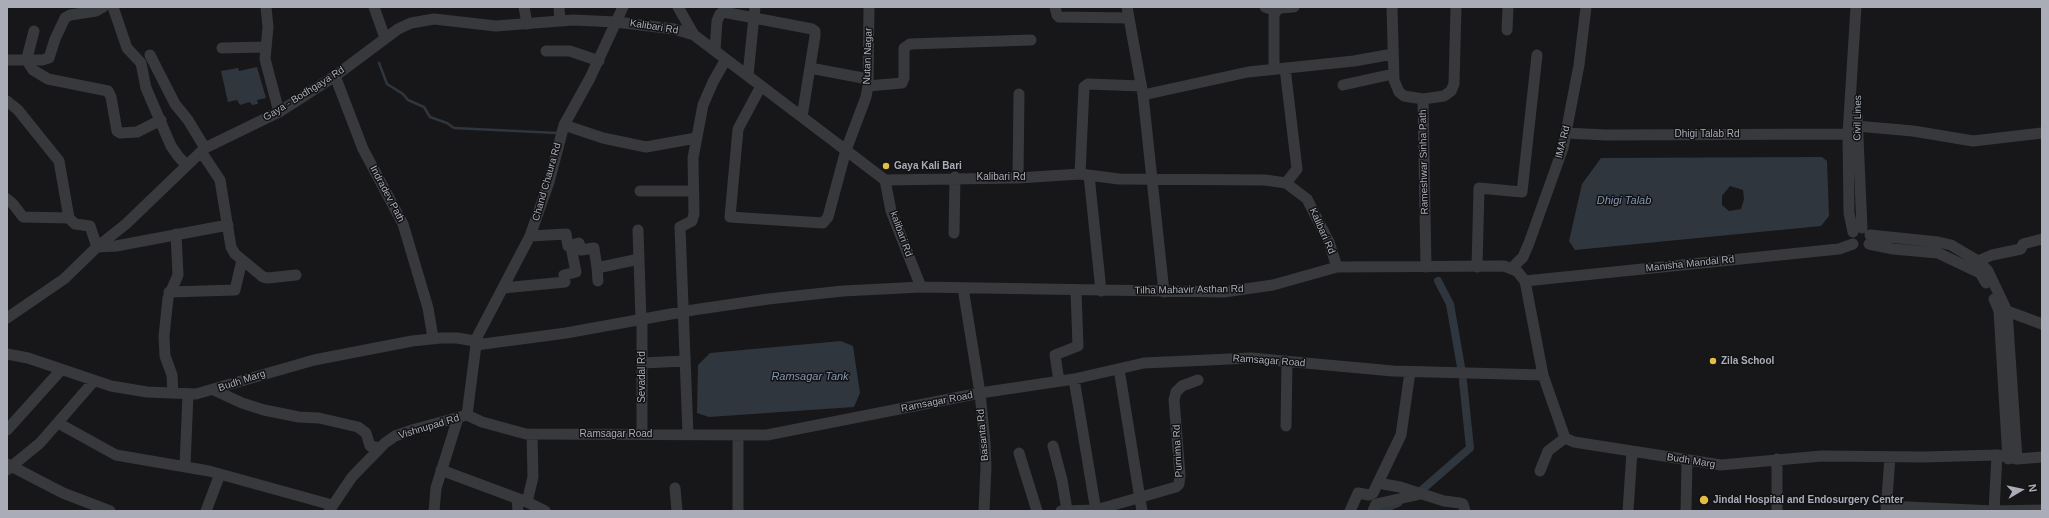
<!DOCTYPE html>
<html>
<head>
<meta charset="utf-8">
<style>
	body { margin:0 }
	#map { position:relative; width:2049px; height:518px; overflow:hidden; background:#171719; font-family:Arial,sans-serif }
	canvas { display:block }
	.frame { position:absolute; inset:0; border:8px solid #aaadb8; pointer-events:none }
	.north { position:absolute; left:2001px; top:470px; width:40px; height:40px; -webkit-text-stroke:3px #121214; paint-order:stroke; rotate:81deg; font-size:11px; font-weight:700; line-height:16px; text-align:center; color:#aaadb8 }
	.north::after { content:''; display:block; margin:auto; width:14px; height:18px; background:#aaadb8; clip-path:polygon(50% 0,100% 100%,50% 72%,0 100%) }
</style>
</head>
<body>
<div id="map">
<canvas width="2049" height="518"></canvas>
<div class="frame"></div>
<div class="north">N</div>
</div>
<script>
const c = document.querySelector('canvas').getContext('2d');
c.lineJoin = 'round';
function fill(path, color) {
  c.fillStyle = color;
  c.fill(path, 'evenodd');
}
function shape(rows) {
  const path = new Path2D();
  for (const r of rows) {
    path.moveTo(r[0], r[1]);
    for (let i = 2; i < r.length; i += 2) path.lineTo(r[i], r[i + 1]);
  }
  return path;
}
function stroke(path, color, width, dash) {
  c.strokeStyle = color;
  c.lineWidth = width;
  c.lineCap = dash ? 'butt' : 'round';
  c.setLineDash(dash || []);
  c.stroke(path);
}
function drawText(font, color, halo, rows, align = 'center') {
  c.font = font + ' Arial,sans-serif';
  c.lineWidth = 3;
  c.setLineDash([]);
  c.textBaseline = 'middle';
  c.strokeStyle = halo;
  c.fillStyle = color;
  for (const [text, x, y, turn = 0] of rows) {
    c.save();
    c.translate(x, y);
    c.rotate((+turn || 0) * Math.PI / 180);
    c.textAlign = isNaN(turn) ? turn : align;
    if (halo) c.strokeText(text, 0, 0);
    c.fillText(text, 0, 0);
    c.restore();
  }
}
fill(shape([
	[257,67,266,98,257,100,258,104,252,105,250,102,240,105,237,100,228,102,221,71,238,68,239,71],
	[1822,157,1827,161,1829,216,1821,226,1575,250,1569,241,1582,184,1601,158],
	[1730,186,1743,190,1744,199,1741,209,1729,211,1722,205,1722,196],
	[841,341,853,346,860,393,854,407,709,417,697,413,698,365,710,353]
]), '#30363e');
stroke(shape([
	[379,63,387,84,403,94,408,100,424,107,430,117,447,123,454,128,557,133]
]), '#30363e', 2.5);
stroke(shape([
	[1438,281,1450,304,1461,367],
	[1416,495,1470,448,1463,381],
	[1379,511,1398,503]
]), '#30363e', 8);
stroke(shape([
	[113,7,127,48,141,63,146,88,171,146,178,156,186,165],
	[266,7,268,27,265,59,279,112],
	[374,7,385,38],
	[524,7,527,24],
	[559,7,560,21],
	[678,7,694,35],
	[1055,7,1057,15,1059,17,1129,18],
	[1127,7,1143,95,1164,292],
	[1265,7,1276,11],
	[1392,7,1394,80,1399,92,1404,96,1423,99],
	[1507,30,1508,7],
	[34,31,28,54,29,64,33,70,48,79,108,91,111,97,117,131,120,133,137,132,161,120],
	[222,48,265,47],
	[715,50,717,21,720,14,723,12,812,29,815,31,815,36,802,117],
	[546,51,570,51,599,61],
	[150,55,175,104,188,120,205,148],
	[7,60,42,60,49,58,55,39,65,18,70,15,96,11,103,7],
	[810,68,868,79],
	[1285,68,1297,169,1286,183],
	[1274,69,1274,16,1276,11,1280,8,1294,7],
	[748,75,755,7],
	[335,76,363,149,403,224,428,308,433,338],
	[1343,85,1393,74],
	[761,86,738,129,730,217,823,223,828,217,846,150,866,97,868,86,869,7],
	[868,86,902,83,904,78,904,48,910,44,1031,40],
	[1143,95,1248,72,1354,61,1393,54],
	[7,101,18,110,59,161,69,218,75,224,90,226,97,247,116,246,228,225],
	[1857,115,1862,228],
	[564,125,603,138,646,147,696,138],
	[1856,126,1913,131,1973,141,2042,133],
	[1566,133,1606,135,1848,134],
	[202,153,220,180,231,247,235,254,263,277,268,278,296,275],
	[1080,174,1084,87,1088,84,1141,86],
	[1089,175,1101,291],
	[1018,178,1019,94],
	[885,180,891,211,921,287],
	[640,191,693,191],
	[7,199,13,204,23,217,69,218],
	[638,230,641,320],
	[1853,232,1849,213,1848,134,1856,7],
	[954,233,955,177],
	[1870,235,1938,242,1951,245,1978,261,1988,271,2007,311,2017,459],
	[1869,244,1893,249,1938,253,1980,273,1986,283],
	[568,246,579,243,581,250,594,248,597,268,639,259],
	[1975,265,1978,261,1992,255,2021,249,2023,244,2042,239],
	[1426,267,1423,99,1444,96,1451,91,1454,84,1456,7],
	[1477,267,1479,188,1522,192,1537,55],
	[597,268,598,281],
	[1512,268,1523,257,1529,243,1563,148,1579,65,1586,7],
	[1525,281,1819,251,1839,249,1853,244],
	[503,288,565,282,564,275,576,272,571,247,568,246,566,234,530,236],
	[963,288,980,393,985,443,986,467,984,511],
	[169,292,235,290,242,260],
	[1994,299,1999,311,2008,459],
	[2001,311,2007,311,2042,324],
	[7,318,64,279,97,247,126,224,205,148,279,112,335,76,398,29,411,23,434,19,496,26,573,20,616,22,674,29,694,35,885,180,1018,178,1080,174,1119,179,1265,180,1286,183,1307,199,1329,242,1337,267],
	[642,320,642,434],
	[475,341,530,236,549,182,564,125,590,78,623,7],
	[476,345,566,333,693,310,768,299,843,291,921,287,1224,292,1273,285,1337,267,1504,266,1517,271,1525,281,1543,375],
	[7,354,28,358,111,386,147,392,196,394,314,360,412,341,441,338,457,338,475,341,476,345],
	[642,363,685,361],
	[1119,369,1142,511],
	[1074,379,1096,511],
	[1059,381,1055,355,1078,346,1076,291],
	[214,390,242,403,264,410,299,417,319,418,358,427,366,433,370,446,380,448],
	[173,393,172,375,165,356,164,336,168,298,178,275,176,234],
	[467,415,482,422,526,434,767,435,980,393,1074,379,1144,363,1251,358,1393,371,1543,375,1565,438,1574,442,1721,465,1822,456,1924,457,1997,455,2017,459,2042,457],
	[467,415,476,345],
	[58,423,116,455,209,471,332,505],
	[1286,426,1287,362],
	[7,430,61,370],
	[688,435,680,227,692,221,694,214,693,158,703,105,713,82,726,59],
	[738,436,738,511],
	[1053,446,1062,480,1067,510],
	[1019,453,1037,511],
	[7,464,63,493,110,511],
	[185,466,188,394],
	[7,470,40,443,94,381],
	[441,470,527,502,545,511],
	[1540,471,1548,451,1565,438],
	[1378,483,1400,487,1444,501,1460,503,1463,504,1465,511],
	[675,488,677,511],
	[517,498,518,511],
	[527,502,533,477,532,434],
	[1886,506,1994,511,2042,510],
	[206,511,220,474],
	[329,511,352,477,385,443,395,436,412,430,467,415],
	[434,511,436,488,458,418],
	[1061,511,1096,510,1176,487,1179,484,1180,475,1174,400,1176,392,1182,386,1198,380],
	[1350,511,1358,493,1369,495,1373,493,1401,435,1410,372],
	[1373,511,1376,504,1421,494],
	[1628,511,1632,451],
	[1686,511,1687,460],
	[1777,511,1777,459],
	[1886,511,1890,457],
	[1994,511,1997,455]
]), '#38393d', 11);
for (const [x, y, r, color] of [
	[886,166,4,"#e5bd43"],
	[1713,361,4,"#e5bd43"],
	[1704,500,5,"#e5bd43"]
]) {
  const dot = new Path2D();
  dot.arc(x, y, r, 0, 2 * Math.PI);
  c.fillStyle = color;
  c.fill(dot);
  stroke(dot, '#121214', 1.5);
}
drawText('10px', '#aaadb8', '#121214', [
	["Kalibari Rd",654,27,9],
	["Nutan Nagar",868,56,-88],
	["Gaya - Bodhgaya Rd",304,94,-32],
	["Civil Lines",1858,118,-89],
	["Dhigi Talab Rd",1707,134],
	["IMA Rd",1563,142,-76],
	["Rameshwar Sinha Path",1424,162,-91],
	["Kalibari Rd",1001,177],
	["Chand Chaura Rd",547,182,-74],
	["Indradev Path",387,194,62],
	["Kalibari Rd",1322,231,66],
	["kalibari Rd",901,234,70],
	["Manisha Mandal Rd",1690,264,-6],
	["Tilha Mahavir Asthan Rd",1189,290,-1],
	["Ramsagar Road",1269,361,4],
	["Sevadal Rd",642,377,-90],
	["Budh Marg",242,381,-18],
	["Ramsagar Road",937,402,-11],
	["Vishnupad Rd",429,427,-17],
	["Ramsagar Road",616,434],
	["Basanta Rd",983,435,-95],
	["Purnima Rd",1178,451,-93],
	["Budh Marg",1691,461,9]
]);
drawText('bold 10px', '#aaadb8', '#121214', [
	["Gaya Kali Bari",894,166],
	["Zila School",1721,361],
	["Jindal Hospital and Endosurgery Center",1713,500]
], 'left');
drawText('italic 11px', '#8497b0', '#121214', [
	["Dhigi Talab",1624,201],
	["Ramsagar Tank",810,377]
]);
</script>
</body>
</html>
